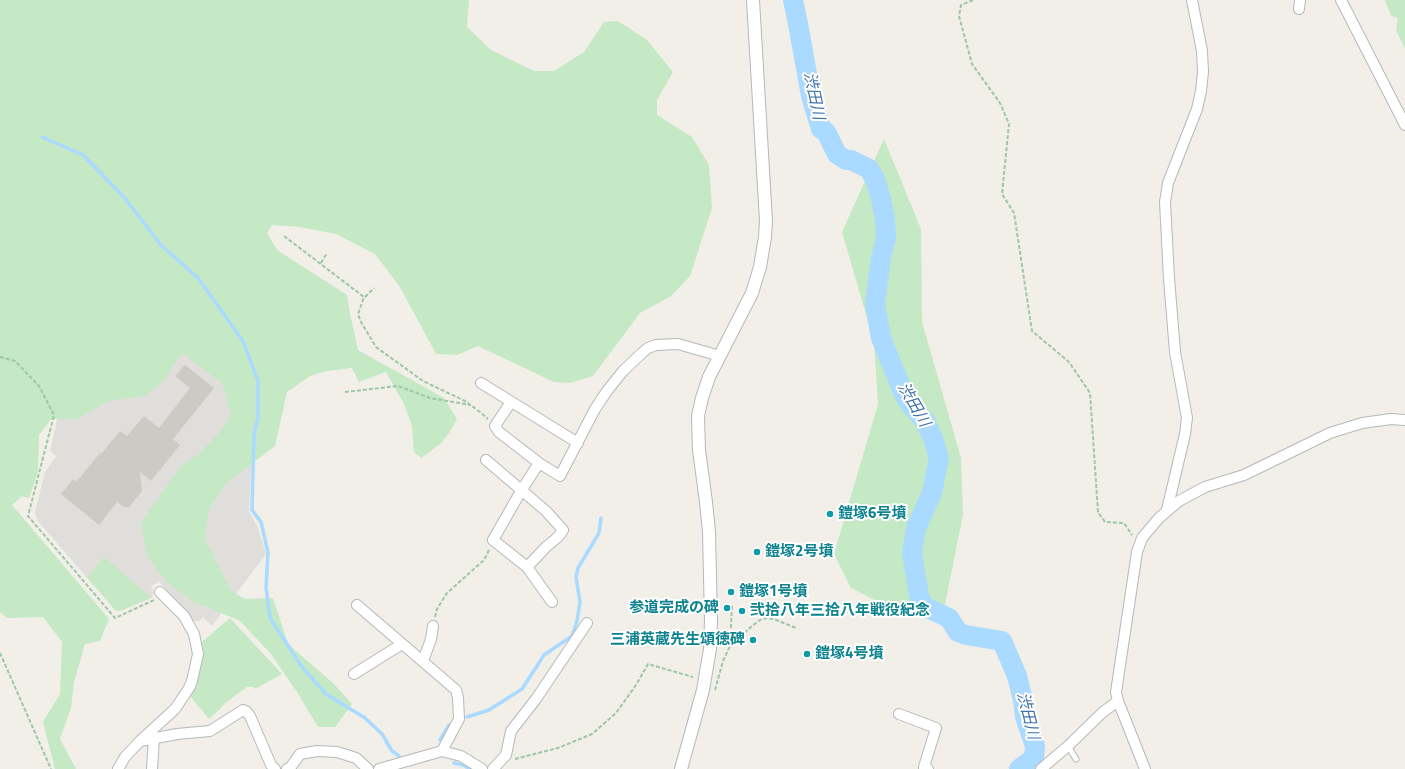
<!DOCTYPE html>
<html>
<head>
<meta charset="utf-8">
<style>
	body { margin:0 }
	canvas { display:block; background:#f1efe8 }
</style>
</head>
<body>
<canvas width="1405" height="769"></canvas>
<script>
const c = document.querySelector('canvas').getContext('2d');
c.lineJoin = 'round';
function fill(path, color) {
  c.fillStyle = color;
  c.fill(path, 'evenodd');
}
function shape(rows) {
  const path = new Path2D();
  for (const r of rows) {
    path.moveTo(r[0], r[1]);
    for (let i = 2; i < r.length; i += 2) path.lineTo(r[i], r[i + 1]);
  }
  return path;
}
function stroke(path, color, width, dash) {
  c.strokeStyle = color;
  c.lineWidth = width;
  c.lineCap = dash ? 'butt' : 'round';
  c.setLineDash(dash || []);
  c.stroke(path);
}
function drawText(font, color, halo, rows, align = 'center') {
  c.font = font + ' "Titillium Web","Noto Sans JP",sans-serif';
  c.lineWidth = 4;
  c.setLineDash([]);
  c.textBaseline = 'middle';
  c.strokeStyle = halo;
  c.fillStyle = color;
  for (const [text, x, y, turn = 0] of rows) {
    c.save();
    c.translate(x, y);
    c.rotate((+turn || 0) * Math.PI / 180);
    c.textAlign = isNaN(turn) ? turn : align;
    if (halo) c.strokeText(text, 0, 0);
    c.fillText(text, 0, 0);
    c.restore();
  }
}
fill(shape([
	[191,340,255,387,249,511,258,528,266,554,212,626,203,617,199,621,194,621,188,612,161,584,160,581,151,586,154,593,151,598,120,611,115,610,37,520,35,512,45,472,56,456,50,451,58,416]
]), '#e0deda');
fill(shape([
	[0,0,469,0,467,27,491,50,534,71,554,71,584,52,604,22,618,21,647,40,673,72,657,100,657,115,692,137,709,165,712,208,690,276,671,296,640,313,593,376,570,383,554,382,478,346,457,355,436,354,400,287,375,254,336,234,300,227,272,225,267,233,277,250,347,295,350,314,358,350,444,398,457,419,450,432,440,444,421,458,414,452,412,426,404,404,386,372,359,382,352,368,326,371,310,376,287,392,275,446,225,484,209,509,205,540,231,591,245,599,273,598,288,644,334,684,352,704,335,727,318,727,297,692,271,654,240,621,207,607,195,603,169,584,147,556,141,523,180,467,199,454,222,430,231,414,222,383,182,353,163,381,145,396,109,401,77,419,51,419,39,435,38,472,29,498,22,496,12,505,109,619,100,641,85,644,74,682,71,708,60,739,76,769,55,769,43,722,60,694,62,642,43,617,7,618,0,612],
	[1385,0,1405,0,1405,49,1396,30,1398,18,1391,16],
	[884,139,921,229,922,322,961,458,963,515,943,614,910,618,851,588,834,554,878,404,874,342,842,232],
	[104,557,151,598,120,611,115,610,87,577],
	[230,618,282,674,255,689,254,687,247,687,225,703,220,709,209,719,190,696,195,689,204,654,202,642]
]), '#c5e8c5');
stroke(shape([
	[42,137,83,155,123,196,161,245,198,278,243,341,258,381,258,417,254,435,252,510,261,522,268,553,266,587,270,618,302,667,326,694,365,718,382,734,392,751,399,756],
	[467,717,489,710,522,689,544,655,572,636,577,621,580,602,576,577,578,568,599,533,601,518],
	[440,740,449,725],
	[454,763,463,765,470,769]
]), '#aadaff', 3.5);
stroke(shape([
	[793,0,798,24,811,96,821,129,826,132,837,154,846,160,851,160,869,169,875,179,881,199,885,219,886,238,881,258,875,304,881,338,903,392,909,403,925,421,933,438,939,458,932,493,916,528,912,553,919,596,923,606,949,618,958,632,966,635,1002,641,1017,676,1023,700,1025,717,1035,746,1034,758,1019,769]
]), '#aadaff', 20);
fill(shape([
	[185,365,214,388,173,439,180,445,151,481,140,472,142,491,129,507,124,507,117,502,99,525,61,494,73,479,76,482,100,453,101,454,120,431,127,436,144,416,159,428,190,388,175,376]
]), '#cccac5');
const service = shape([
	[1068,746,1076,759]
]);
const minor = shape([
	[1341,0,1405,125],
	[1299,9,1300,0],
	[481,383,578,443],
	[511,402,495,426,499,432,539,463,560,476,595,409,607,391,623,371,642,353,648,348,656,345,678,344,720,356],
	[486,460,546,511,563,530,558,537,546,547,527,567],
	[539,463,521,491,493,540,527,567,552,602],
	[1167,510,1185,434,1187,418,1175,352,1169,278,1165,202,1168,183,1197,109,1201,91,1203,72,1202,51,1192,0],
	[357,605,456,690,458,698,459,719,442,751],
	[423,661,431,639,433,626],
	[354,674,402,644],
	[1118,701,1145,769],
	[899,714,936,728,924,767,928,769],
	[140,741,177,734,210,731,243,710,246,711,250,716,271,765,275,769],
	[118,769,125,757,140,741,175,709,189,688,192,681,198,654,194,634,184,616,160,592],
	[152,769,154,738],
	[287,769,290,768,300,754,317,751,337,752,356,758,368,769],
	[379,769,442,751,461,756,482,769],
	[493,769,506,755,511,731,536,699,587,623],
	[1041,769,1068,746,1103,712,1118,701,1116,692,1137,552,1142,538,1159,518,1179,501,1205,487,1244,475,1330,433,1362,423,1391,419,1405,420]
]);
const tertiary = shape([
	[681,769,703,690,710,649,711,620,709,532,706,502,699,450,698,416,702,398,709,377,752,293,760,267,765,237,766,221,753,0]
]);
stroke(service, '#b5b8bc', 7);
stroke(minor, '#b5b8bc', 12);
stroke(tertiary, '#b5b8bc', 14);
stroke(shape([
	[973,0,961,5,959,16,972,64,1000,103,1009,124,1002,194,1014,213,1032,331,1069,362,1090,393,1098,512,1105,522,1124,523,1132,535],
	[284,236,364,297,358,314,361,322,376,347,423,381,465,401,480,412,488,419],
	[321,263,327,253],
	[365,297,374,288],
	[0,357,15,361,39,386,54,415,28,516,115,618,154,600],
	[345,392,398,386,430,398,471,405],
	[435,617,437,609,447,593,484,560,489,550],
	[730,646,732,606],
	[0,653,51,769],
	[715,690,723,661,730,646,752,626,760,620,766,618,774,619,796,628],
	[515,759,558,748,592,734,616,713,636,685,648,664,693,677]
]), '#9cc7a9', 2, [4, 2]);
stroke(service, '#fff', 5);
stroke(minor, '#fff', 10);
stroke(tertiary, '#fff', 12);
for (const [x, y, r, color] of [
	[830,514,4,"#0f9aa8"],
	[757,552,4,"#0f9aa8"],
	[731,592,4,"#0f9aa8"],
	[727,608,4,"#0f9aa8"],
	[742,611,4,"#0f9aa8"],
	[753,640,4,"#0f9aa8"],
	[807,654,4,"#0f9aa8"]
]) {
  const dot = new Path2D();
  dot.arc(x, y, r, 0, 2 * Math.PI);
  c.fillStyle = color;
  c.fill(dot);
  stroke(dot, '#fff', 1.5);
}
drawText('bold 15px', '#0d838f', '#fff', [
	["鎧塚6号墳",838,514],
	["鎧塚2号墳",765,552],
	["鎧塚1号墳",739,592],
	["参道完成の碑",719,608,"right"],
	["弐拾八年三拾八年戦役紀念",750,611],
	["三浦英蔵先生頌徳碑",745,640,"right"],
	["鎧塚4号墳",815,654]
], 'left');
drawText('italic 16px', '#4174aa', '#fff', [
	["渋田川",813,96,78],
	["渋田川",913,405,60],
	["渋田川",1027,716,76]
]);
</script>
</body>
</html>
